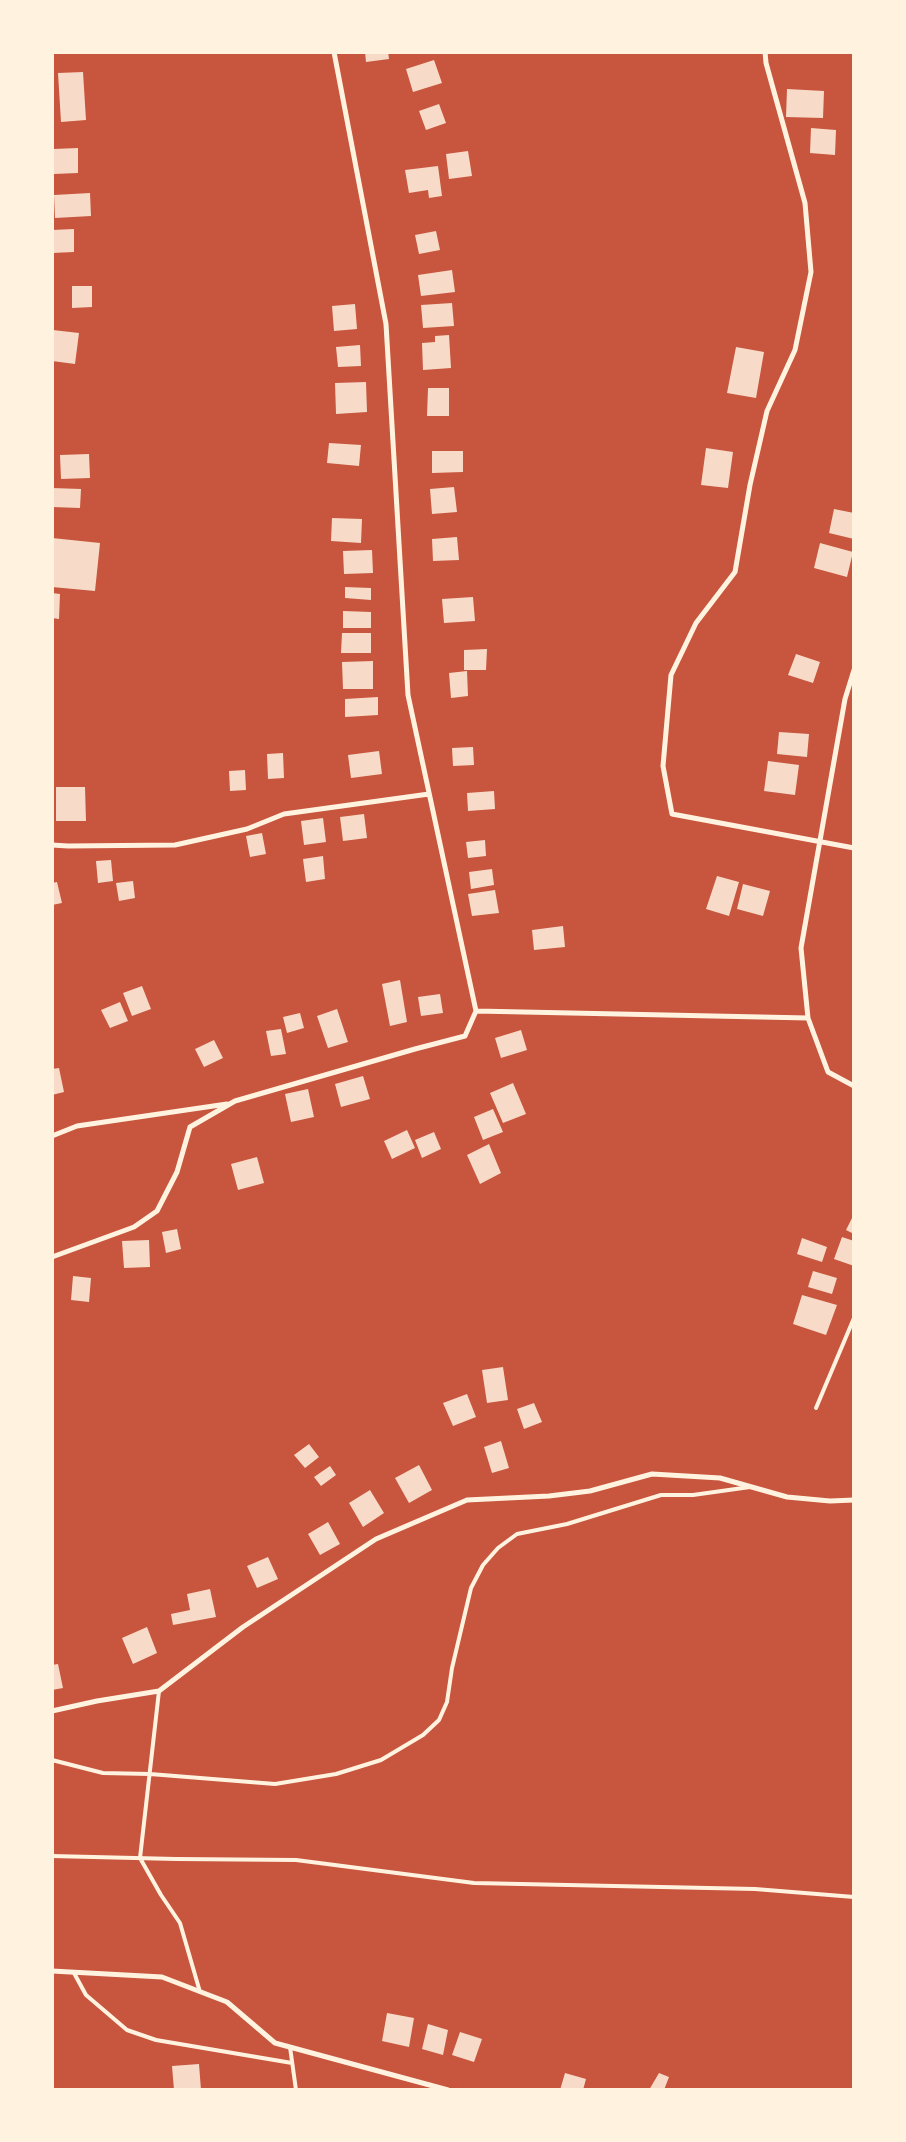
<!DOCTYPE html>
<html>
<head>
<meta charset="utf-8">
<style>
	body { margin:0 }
	#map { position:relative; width:906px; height:2142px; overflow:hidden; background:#c8553d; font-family:"Fira Sans",sans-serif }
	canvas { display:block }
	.frame { position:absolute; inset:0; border:54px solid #fff3e0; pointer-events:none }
</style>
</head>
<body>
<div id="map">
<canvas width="906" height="2142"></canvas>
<div class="frame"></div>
</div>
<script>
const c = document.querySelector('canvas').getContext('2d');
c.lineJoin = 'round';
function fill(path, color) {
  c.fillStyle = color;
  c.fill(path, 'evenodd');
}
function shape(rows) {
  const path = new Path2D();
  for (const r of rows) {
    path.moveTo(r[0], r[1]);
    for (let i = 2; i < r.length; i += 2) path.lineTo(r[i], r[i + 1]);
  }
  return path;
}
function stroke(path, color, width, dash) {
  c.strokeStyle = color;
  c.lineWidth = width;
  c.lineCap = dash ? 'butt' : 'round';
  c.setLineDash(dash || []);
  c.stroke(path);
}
fill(shape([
	[365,52,388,52,389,59,366,62],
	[434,60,442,83,413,92,406,69],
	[83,72,86,120,61,122,58,73],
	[787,89,824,91,823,118,786,117],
	[439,104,446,123,426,130,419,111],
	[811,128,836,130,835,155,810,153],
	[78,148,78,173,54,174,53,149],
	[468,151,472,176,449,179,446,154],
	[438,166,442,196,429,198,428,190,409,193,405,170],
	[90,193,91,216,55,218,54,195],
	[74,229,74,252,52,253,52,230],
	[436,231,440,250,419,254,415,235],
	[452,270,455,292,421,296,418,275],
	[72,286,92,286,92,307,72,308],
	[452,303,454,326,423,328,421,305],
	[355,304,357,329,334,331,332,306],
	[53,330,79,333,75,364,52,361],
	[449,335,451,368,423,370,422,343,435,342,435,336],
	[360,345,361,366,338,367,336,347],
	[736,347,764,352,756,398,727,393],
	[366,382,367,412,336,414,335,383],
	[428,388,449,388,449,416,427,416],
	[329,443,361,445,359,466,327,463],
	[706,448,733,452,728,488,701,485],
	[432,451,463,451,463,472,432,473],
	[89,454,90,478,61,479,60,455],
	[454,487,457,512,432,514,430,489],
	[52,488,81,489,80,508,52,507],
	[834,509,854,513,854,539,829,533],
	[332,518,362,519,361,543,331,541],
	[457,537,459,560,433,561,432,539],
	[52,538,100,543,95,591,52,587],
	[820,543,853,552,847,577,814,568],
	[372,550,373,573,344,574,343,551],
	[345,587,371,588,371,600,345,598],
	[52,593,60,594,59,619,52,618],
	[473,597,475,621,444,623,442,599],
	[343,611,371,612,371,628,343,628],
	[342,633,371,633,371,653,341,653],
	[487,649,486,670,464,670,464,650],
	[796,654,820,662,813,683,788,675],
	[373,661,373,689,343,689,342,662],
	[467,671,468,696,451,698,449,673],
	[378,697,378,715,345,717,345,699],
	[779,732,809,734,807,757,777,754],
	[473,747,474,765,453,766,452,748],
	[379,751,382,774,351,778,348,755],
	[283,753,284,778,268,779,267,754],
	[768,761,799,765,795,795,764,791],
	[245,770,246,790,230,791,229,771],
	[56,787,85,787,86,821,56,821],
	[494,791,495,809,468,811,467,793],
	[364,814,367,838,343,841,340,817],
	[323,818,326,842,304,845,301,821],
	[262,833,266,854,250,857,246,836],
	[485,840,486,856,468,858,466,842],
	[323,856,325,879,306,882,303,859],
	[111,860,113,881,98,883,96,861],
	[492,869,494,885,471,889,469,872],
	[717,876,739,882,729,916,706,909],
	[133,881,135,898,119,901,116,883],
	[57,882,62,903,52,905,52,883],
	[743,884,770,891,763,916,737,909],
	[495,890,499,913,472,916,468,894],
	[563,926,565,947,534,950,532,930],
	[400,980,407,1022,390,1026,382,984],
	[142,986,151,1009,132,1016,123,993],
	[440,994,443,1013,421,1016,418,997],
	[120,1002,128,1021,110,1028,101,1010],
	[337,1009,348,1042,328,1048,317,1016],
	[300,1013,304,1028,287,1033,283,1017],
	[281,1029,286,1054,271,1056,266,1031],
	[521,1030,527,1050,501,1058,495,1038],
	[214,1040,223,1058,204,1067,195,1049],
	[59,1068,64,1092,52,1095,52,1069],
	[363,1076,370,1099,341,1107,335,1084],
	[513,1083,526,1114,503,1123,490,1093],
	[308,1089,314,1117,291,1122,285,1094],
	[493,1109,503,1132,483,1140,474,1117],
	[407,1130,415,1148,392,1159,384,1141],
	[434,1132,441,1149,422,1158,415,1140],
	[489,1144,501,1173,480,1184,467,1155],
	[257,1157,264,1183,238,1190,231,1164],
	[854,1214,854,1234,846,1230],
	[177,1229,181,1249,166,1253,162,1232],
	[842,1237,854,1241,854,1266,834,1259],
	[802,1238,827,1247,822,1262,797,1254],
	[149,1240,150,1267,124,1268,122,1241],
	[813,1271,837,1278,832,1294,808,1287],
	[73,1276,91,1278,89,1302,71,1300],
	[802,1295,837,1305,826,1335,793,1324],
	[503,1367,508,1400,487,1403,482,1370],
	[467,1394,476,1417,453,1426,443,1403],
	[534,1403,542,1422,524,1429,517,1409],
	[501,1441,509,1468,492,1473,484,1447],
	[309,1444,319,1457,305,1468,294,1455],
	[419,1465,432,1490,409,1503,395,1478],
	[330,1466,336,1475,321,1486,314,1477],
	[370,1490,384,1513,363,1527,349,1503],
	[328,1522,340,1544,320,1555,308,1534],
	[268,1557,278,1579,257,1588,247,1566],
	[210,1589,216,1617,173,1625,171,1614,190,1610,187,1594],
	[147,1627,157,1653,133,1664,122,1638],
	[58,1664,63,1688,52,1690,52,1665],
	[387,2013,414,2018,409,2047,382,2041],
	[428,2024,448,2030,443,2055,422,2049],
	[460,2032,482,2039,474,2062,452,2055],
	[199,2064,201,2090,174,2090,172,2066],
	[565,2073,586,2079,583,2090,560,2090],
	[659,2073,669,2077,664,2090,649,2090]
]), '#f7dbc8');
stroke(shape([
	[816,1408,854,1318],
	[159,1691,140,1858,161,1895,180,1923,200,1992],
	[52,1760,103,1773,150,1774,275,1784,336,1774,381,1760,423,1735,439,1720,447,1702,452,1668,471,1588,483,1565,498,1548,517,1534,567,1524,661,1495,693,1495,750,1487],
	[52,1856,176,1859,296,1860,474,1883,755,1889,854,1897],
	[74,1973,86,1995,127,2030,156,2040,292,2063],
	[290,2047,296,2090]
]), '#fff3e0', 4);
stroke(shape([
	[334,52,386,324,408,695,476,1011],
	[765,52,766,63,805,203,811,272,795,350,767,411,750,485,735,572,696,623,671,675,663,766,672,814,854,848],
	[854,670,845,699,801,948,808,1018,828,1072,854,1086],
	[52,845,68,846,175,845,247,829,284,814,429,794],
	[476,1011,808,1018],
	[52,1136,77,1126,227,1104],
	[52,1257,134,1227,157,1211,177,1172,190,1127,235,1101,415,1049,465,1036,476,1011],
	[52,1711,97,1701,159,1691,243,1627,376,1539,467,1500,549,1496,590,1491,652,1474,720,1478,787,1497,830,1501,854,1500],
	[52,1971,162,1977,227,2002,275,2043,448,2090]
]), '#fff3e0', 5);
</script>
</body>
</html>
